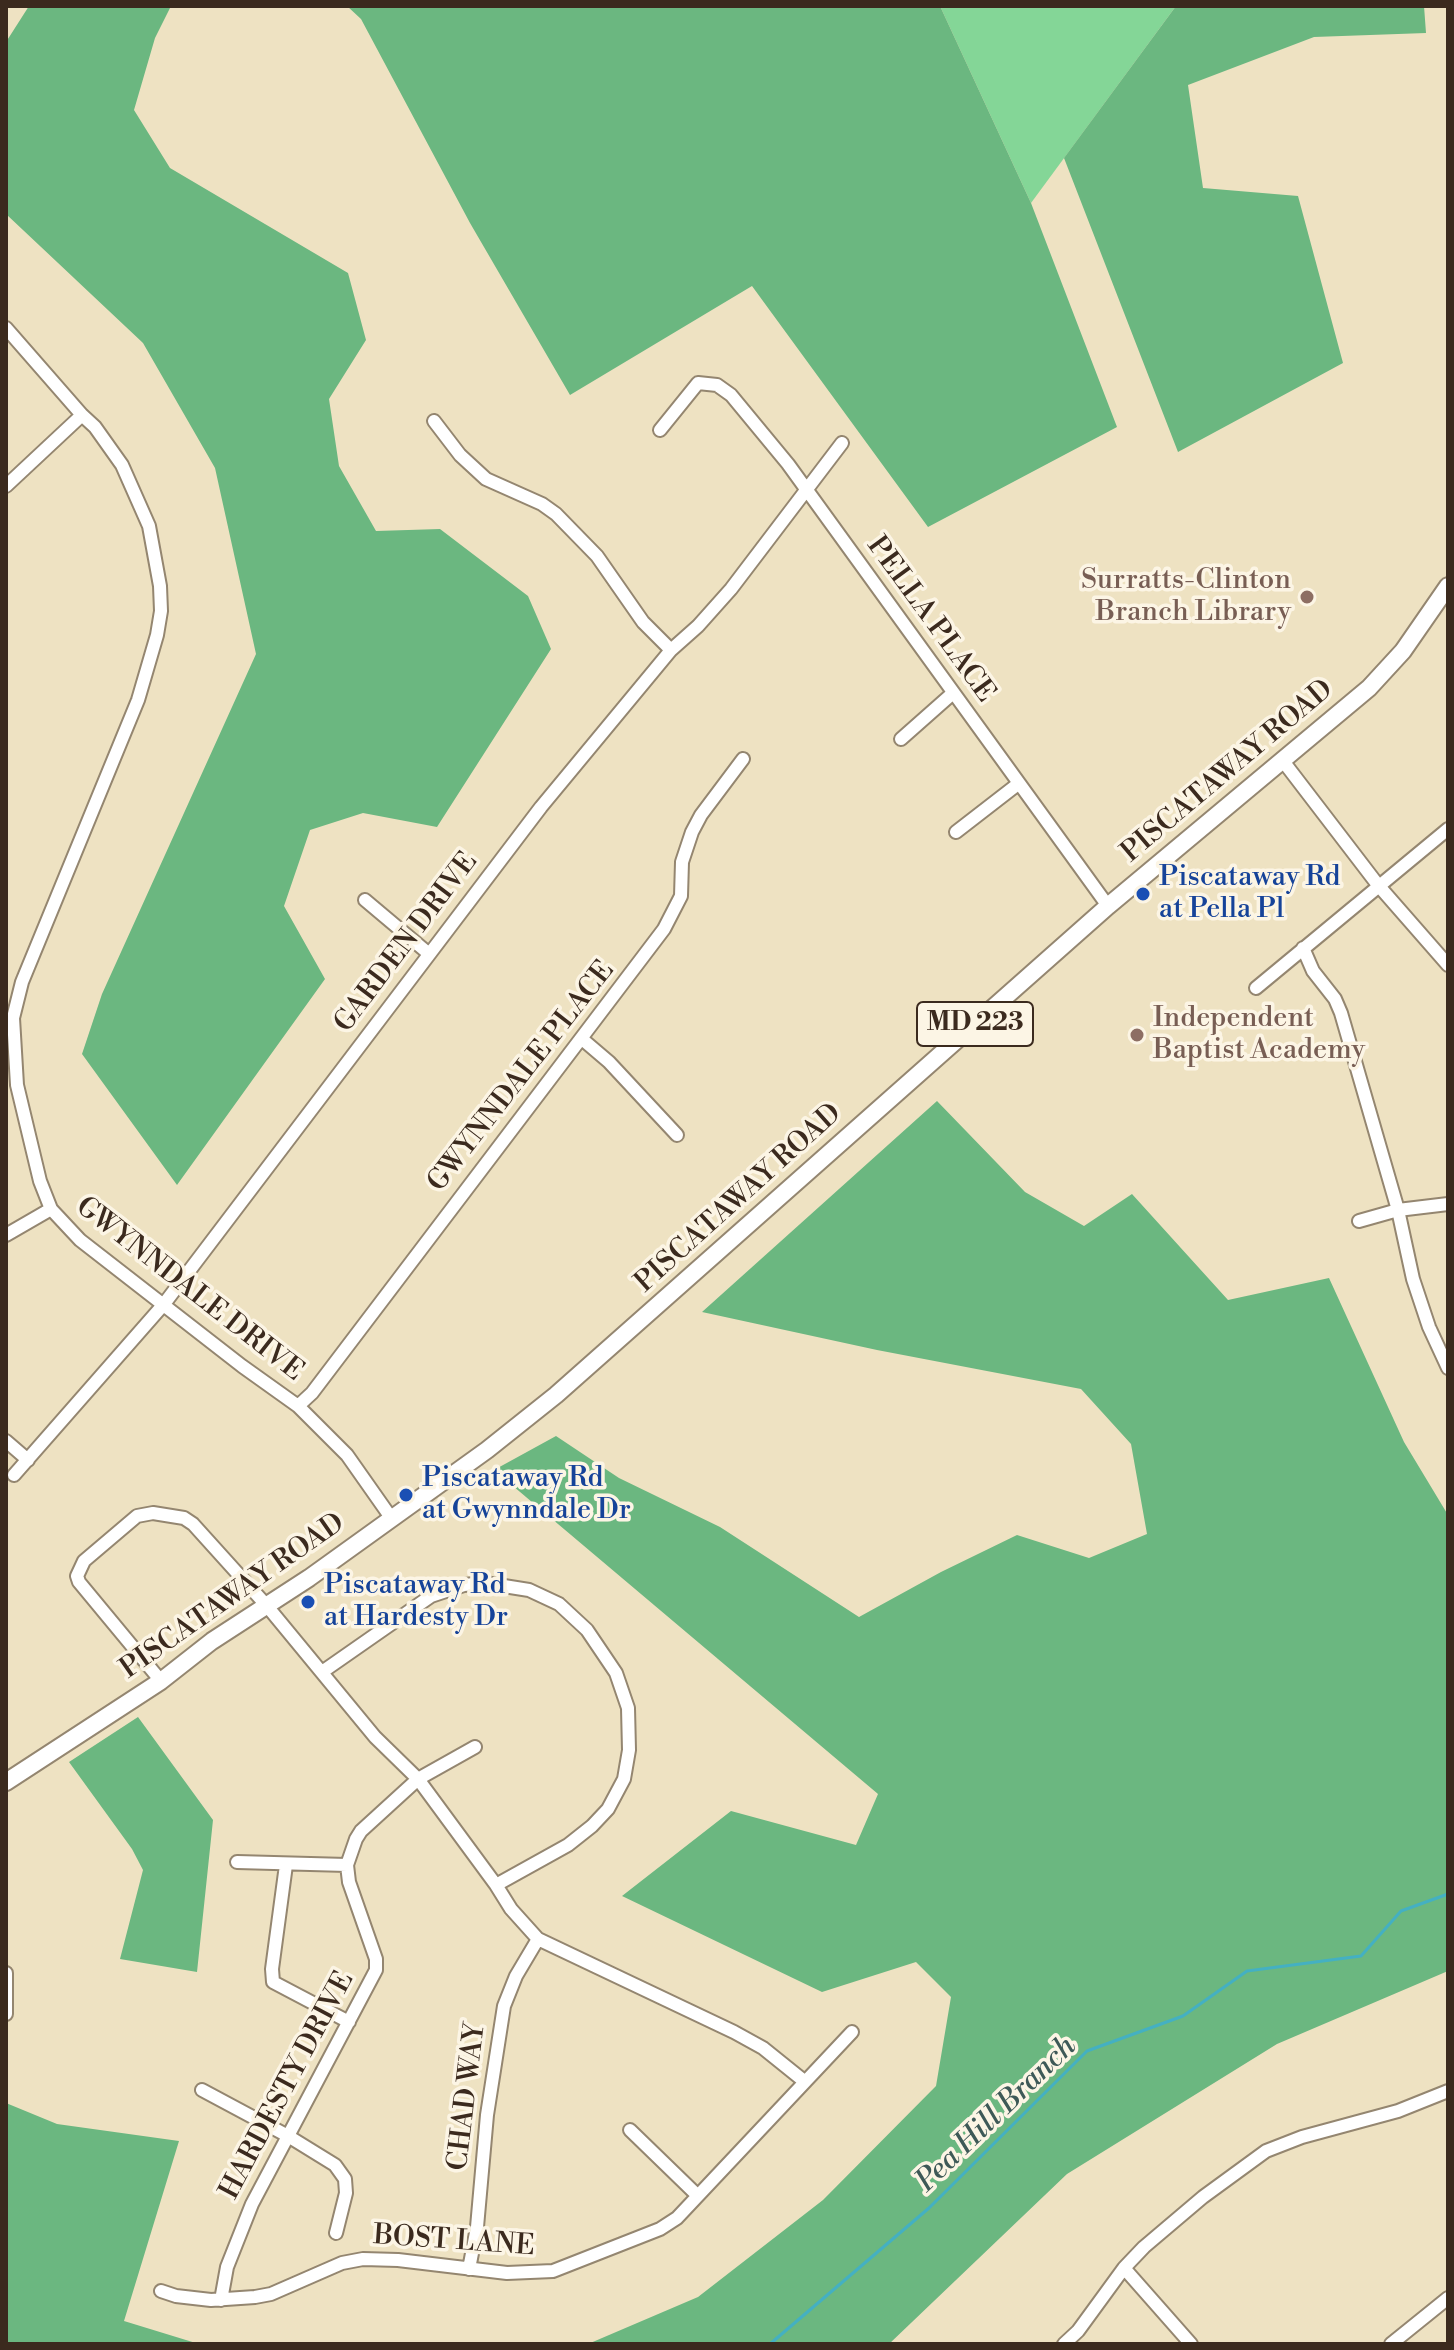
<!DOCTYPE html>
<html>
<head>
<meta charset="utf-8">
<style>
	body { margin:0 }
	#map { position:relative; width:1454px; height:2350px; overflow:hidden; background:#eee2c2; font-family:"Libre Bodoni",serif }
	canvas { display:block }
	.frame { position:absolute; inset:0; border:8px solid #3b2a1e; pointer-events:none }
</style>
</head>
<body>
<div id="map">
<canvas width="1454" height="2350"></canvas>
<div class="frame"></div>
</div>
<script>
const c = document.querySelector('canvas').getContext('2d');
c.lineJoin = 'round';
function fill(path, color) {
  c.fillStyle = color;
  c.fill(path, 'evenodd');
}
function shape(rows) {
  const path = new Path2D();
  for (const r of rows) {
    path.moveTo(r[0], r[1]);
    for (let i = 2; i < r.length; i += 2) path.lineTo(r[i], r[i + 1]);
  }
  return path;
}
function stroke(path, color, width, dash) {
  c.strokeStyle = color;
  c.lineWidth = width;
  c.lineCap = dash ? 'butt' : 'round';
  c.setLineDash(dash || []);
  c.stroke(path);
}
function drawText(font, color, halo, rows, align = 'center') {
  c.font = font + ' "Libre Bodoni",serif';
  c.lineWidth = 7;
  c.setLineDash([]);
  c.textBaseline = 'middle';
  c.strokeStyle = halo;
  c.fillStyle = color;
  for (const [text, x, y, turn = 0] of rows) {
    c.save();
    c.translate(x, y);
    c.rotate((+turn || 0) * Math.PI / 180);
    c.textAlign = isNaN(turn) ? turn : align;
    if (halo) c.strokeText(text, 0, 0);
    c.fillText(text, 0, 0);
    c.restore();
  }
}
fill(shape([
	[940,6,1176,6,1031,203]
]), '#84d697');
fill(shape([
	[29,6,171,6,155,38,134,110,170,168,348,273,366,340,329,399,339,466,376,531,440,529,528,596,551,649,437,827,363,813,310,830,284,906,325,979,177,1185,82,1054,102,994,256,654,215,468,143,343,6,214,6,42],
	[347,6,940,6,1031,203,1117,427,928,527,752,286,570,395,470,223,361,19],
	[1176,6,1424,6,1426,33,1314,37,1188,85,1203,188,1298,196,1343,363,1178,452,1064,158],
	[937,1101,1025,1192,1084,1226,1132,1194,1228,1300,1329,1278,1404,1442,1448,1515,1448,1971,1277,2044,1067,2174,889,2344,588,2344,698,2297,823,2200,936,2086,951,1997,916,1962,822,1992,622,1896,731,1811,856,1845,878,1794,494,1470,556,1436,619,1478,720,1527,859,1617,941,1572,1017,1535,1089,1558,1147,1534,1131,1444,1081,1389,877,1350,702,1312],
	[138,1717,213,1820,197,1972,120,1959,143,1870,132,1849,69,1762],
	[6,2103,57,2124,179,2141,124,2321,199,2344,6,2344]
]), '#6bb780');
stroke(shape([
	[770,2344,929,2208,1087,2051,1183,2016,1247,1971,1361,1956,1401,1911,1448,1894]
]), '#44b0c2', 3);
const minor = shape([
	[6,328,82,415,95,427,122,465,149,526,160,586,161,611,157,635,138,700,22,982,13,1018,17,1085,40,1181,51,1209,80,1240,242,1366,298,1406,347,1455,392,1519],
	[434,421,460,455,486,479,542,504,556,514,597,556,643,622,671,650],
	[660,430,698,383,717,385,731,395,788,464,1108,906],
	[6,486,82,415],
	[901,739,953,693],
	[1283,761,1378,885,1448,965],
	[956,832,1018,784],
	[365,900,428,953],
	[1303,948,1313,971,1335,999,1341,1013,1398,1210,1413,1279,1429,1327,1448,1368],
	[1256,988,1448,829],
	[582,1039,609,1062,677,1135],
	[1359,1221,1398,1210,1448,1204],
	[6,1235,51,1209],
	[298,1406,312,1393,664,929,681,896,682,862,692,832,701,815,743,759],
	[6,1441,28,1460],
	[14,1475,164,1304,541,807,671,650,698,626,731,589,842,443],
	[322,1672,431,1596,464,1585,485,1583,529,1590,559,1604,587,1630,616,1673,628,1708,629,1750,624,1779,608,1809,592,1826,568,1845,496,1885],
	[161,1681,79,1582,77,1576,84,1561,137,1516,153,1513,184,1518,193,1524,267,1606,375,1737,418,1779,496,1885,511,1909,538,1939,734,2032,763,2048,804,2081],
	[237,1862,347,1865],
	[286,1865,272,1969,273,1982,349,2022],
	[6,1973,6,2014],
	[202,2090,288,2136,335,2165,345,2179,346,2193,336,2233],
	[630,2130,697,2195],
	[1124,2268,1191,2344],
	[469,2269,477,2227,487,2115,504,2006,516,1976,538,1939],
	[161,2291,176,2296,211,2300,255,2297,271,2294,342,2263,363,2259,398,2260,507,2273,553,2271,660,2229,677,2218,852,2032],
	[221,2300,227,2267,252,2204,376,1970,376,1959,349,1882,347,1865,356,1839,361,1831,418,1779,475,1747],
	[1064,2344,1078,2331,1124,2268,1144,2247,1203,2197,1266,2151,1302,2137,1398,2111,1448,2091],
	[1391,2344,1448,2298]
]);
const major = shape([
	[6,1782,161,1681,212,1641,309,1578,487,1450,556,1395,1108,906,1369,688,1403,651,1448,586]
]);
stroke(minor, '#948670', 16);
stroke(major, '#948670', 20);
stroke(minor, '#fff', 12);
stroke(major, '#fff', 16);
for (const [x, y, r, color] of [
	[1307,597,8,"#8d6e63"],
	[1143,894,8,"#1a4fb4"],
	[1137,1035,8,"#8d6e63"],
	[406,1495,8,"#1a4fb4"],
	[308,1602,8,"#1a4fb4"]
]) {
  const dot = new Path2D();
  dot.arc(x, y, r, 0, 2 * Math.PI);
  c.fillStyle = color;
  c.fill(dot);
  stroke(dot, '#fcf5e5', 3);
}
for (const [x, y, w] of [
	[975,1024,116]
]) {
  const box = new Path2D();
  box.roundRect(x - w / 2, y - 22, w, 44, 6);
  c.fillStyle = '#fcf5e5';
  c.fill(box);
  stroke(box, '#3b2a1e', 2);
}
drawText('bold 26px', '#3b2a1e', null, [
	["MD 223",975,1024]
]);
drawText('28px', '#785e54', '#fcf5e5', [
	["Surratts-Clinton",1291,581],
	["Branch Library",1291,613],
	["Independent",1153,1019,"left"],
	["Baptist Academy",1153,1051,"left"]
], 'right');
drawText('28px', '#3b2a1e', '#fcf5e5', [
	["PELLA PLACE",930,620,54],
	["PISCATAWAY ROAD",1228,772,-40],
	["GARDEN DRIVE",407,943,-53],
	["GWYNNDALE PLACE",522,1077,-52],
	["PISCATAWAY ROAD",739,1199,-42],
	["GWYNNDALE DRIVE",189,1290,38],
	["PISCATAWAY ROAD",233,1597,-35],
	["HARDESTY DRIVE",288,2086,-62],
	["CHAD WAY",468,2097,-83],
	["BOST LANE",454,2242,4]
]);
drawText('28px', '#164399', '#fcf5e5', [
	["Piscataway Rd",1159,878],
	["at Pella Pl",1159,910],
	["Piscataway Rd",422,1479],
	["at Gwynndale Dr",422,1511],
	["Piscataway Rd",324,1586],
	["at Hardesty Dr",324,1618]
], 'left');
drawText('italic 30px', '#3e5957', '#fcf5e5', [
	["Pea Hill Branch",997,2115,-44]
]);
</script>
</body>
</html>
